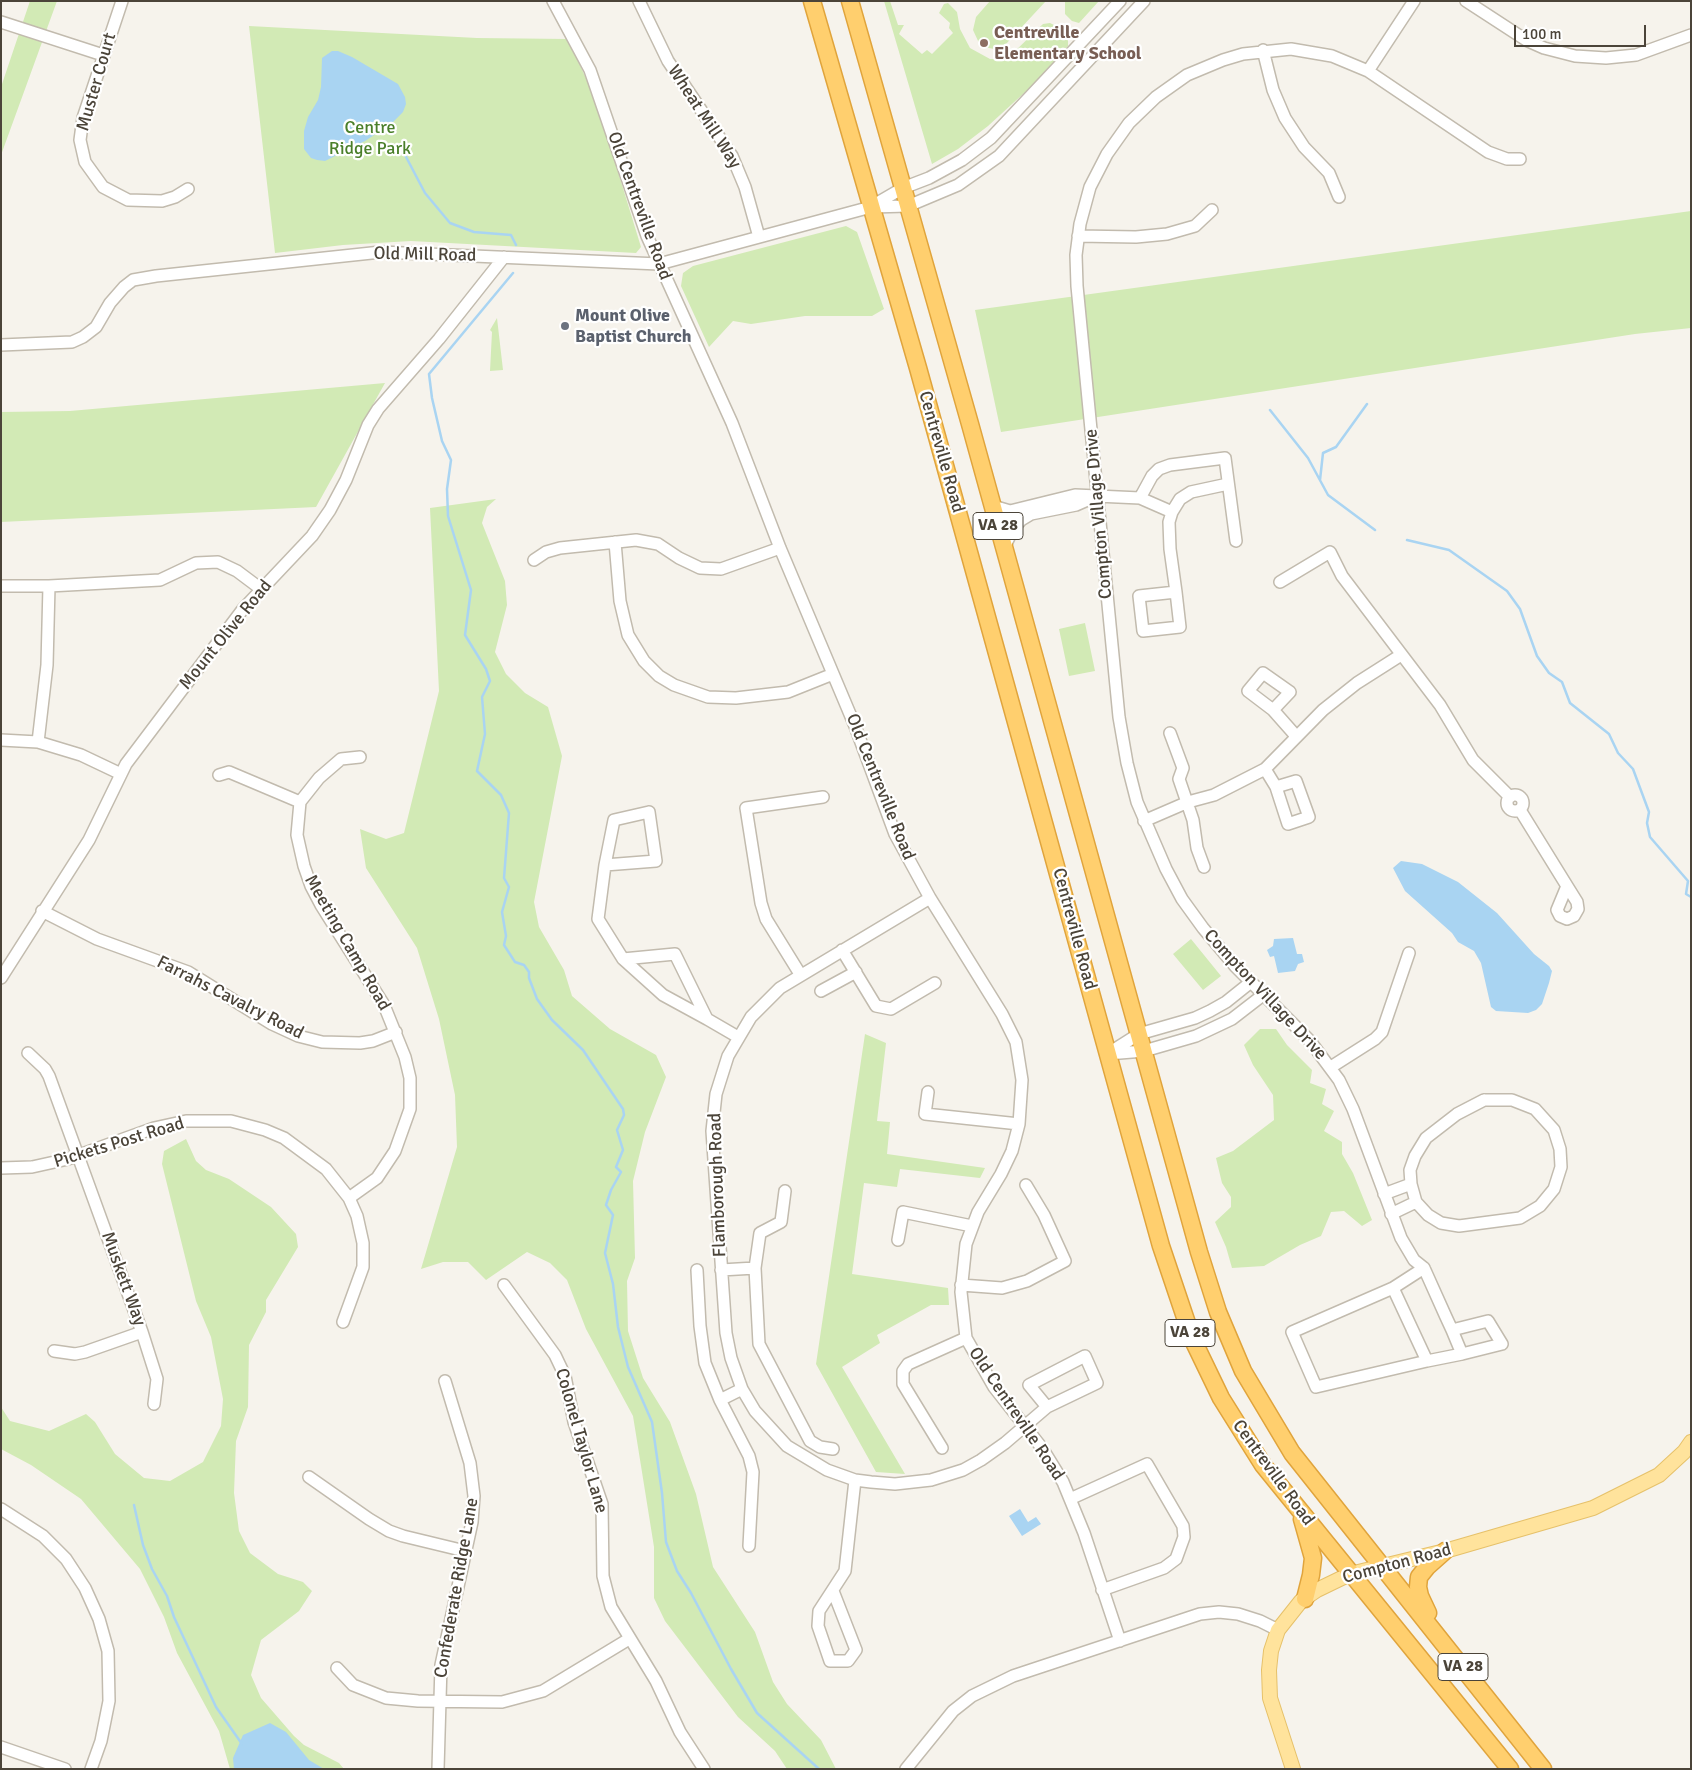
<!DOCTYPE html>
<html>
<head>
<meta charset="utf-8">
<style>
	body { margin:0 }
	#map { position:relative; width:1692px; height:1770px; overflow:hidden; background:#f6f3ec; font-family:Signika,sans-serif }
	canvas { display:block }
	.frame { position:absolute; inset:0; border:2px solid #4b4439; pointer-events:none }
	.scale { position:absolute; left:1514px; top:25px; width:132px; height:22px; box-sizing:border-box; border:2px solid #4b4439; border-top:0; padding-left:6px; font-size:15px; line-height:18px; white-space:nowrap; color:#4b4439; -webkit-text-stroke:4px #fff; paint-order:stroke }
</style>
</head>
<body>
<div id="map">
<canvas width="1692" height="1770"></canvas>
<div class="frame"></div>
<div class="scale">100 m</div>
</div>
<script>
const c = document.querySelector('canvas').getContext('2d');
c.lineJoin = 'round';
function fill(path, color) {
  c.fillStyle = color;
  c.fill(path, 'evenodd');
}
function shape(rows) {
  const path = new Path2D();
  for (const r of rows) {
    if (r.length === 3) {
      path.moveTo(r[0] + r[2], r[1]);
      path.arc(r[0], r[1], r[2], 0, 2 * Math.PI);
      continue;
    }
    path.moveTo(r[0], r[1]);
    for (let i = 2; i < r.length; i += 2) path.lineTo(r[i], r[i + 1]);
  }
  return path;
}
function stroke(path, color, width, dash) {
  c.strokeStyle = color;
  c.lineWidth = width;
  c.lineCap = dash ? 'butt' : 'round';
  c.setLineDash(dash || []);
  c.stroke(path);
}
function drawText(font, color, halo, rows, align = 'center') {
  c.font = font + ' Signika,sans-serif';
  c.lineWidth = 4.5;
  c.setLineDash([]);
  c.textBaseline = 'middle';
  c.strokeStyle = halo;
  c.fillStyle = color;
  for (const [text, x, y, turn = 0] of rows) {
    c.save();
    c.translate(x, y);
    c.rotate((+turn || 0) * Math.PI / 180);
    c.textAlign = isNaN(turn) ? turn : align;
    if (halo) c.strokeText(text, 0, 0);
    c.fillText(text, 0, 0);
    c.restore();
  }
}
fill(shape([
	[30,1,57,1,1,155,1,87],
	[884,1,890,1,898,25,904,25,899,34,922,54,927,50,932,54,953,33,949,28,950,23,939,13,944,4,948,3,957,12,960,29,970,48,990,59,1001,59,1011,55,1043,24,1050,23,1064,30,1068,37,1068,46,1035,83,988,126,958,149,932,164],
	[990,1,1046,1,1006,44,994,49,984,47,979,43,973,30,976,17],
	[1065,1,1099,1,1079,23,1072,21,1065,14],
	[249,26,477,38,568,39,589,85,604,126,641,247,636,253,411,241,343,245,275,253],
	[1691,211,1691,328,1635,334,1001,432,975,310],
	[846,226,857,232,884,309,872,316,805,316,751,324,733,321,709,347,681,286,683,273,693,266],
	[497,318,503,370,490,371,492,332,490,330],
	[385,383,316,507,1,522,1,412,70,411],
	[496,499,487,507,482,523,505,581,507,605,495,652,506,674,525,693,548,707,562,756,534,902,539,927,564,970,572,996,610,1029,656,1055,666,1077,645,1132,633,1181,635,1258,627,1281,628,1331,643,1378,670,1422,696,1494,713,1567,755,1632,773,1682,787,1704,821,1740,836,1769,787,1769,775,1751,738,1717,665,1621,654,1598,654,1547,633,1416,586,1329,567,1280,550,1263,527,1252,486,1280,468,1262,443,1262,421,1269,457,1147,455,1095,439,1019,417,948,366,868,360,829,386,839,404,833,439,691,430,508],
	[1085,623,1095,671,1069,676,1059,629],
	[1191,939,1221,976,1203,990,1173,954],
	[1260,1029,1276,1029,1287,1045,1312,1070,1310,1083,1326,1089,1322,1104,1334,1111,1324,1131,1342,1142,1342,1154,1353,1173,1372,1220,1362,1226,1344,1211,1331,1212,1321,1236,1300,1245,1264,1266,1232,1268,1226,1247,1215,1222,1231,1207,1231,1197,1222,1183,1216,1158,1233,1151,1274,1120,1273,1095,1253,1065,1244,1045],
	[865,1034,886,1043,877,1121,890,1122,887,1154,985,1168,980,1178,900,1169,897,1187,864,1183,852,1274,948,1288,949,1305,931,1305,877,1335,880,1343,842,1367,905,1474,876,1472,816,1364],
	[186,1139,196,1161,206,1170,229,1179,271,1207,296,1234,298,1247,266,1300,266,1312,249,1345,248,1407,236,1441,234,1493,239,1531,250,1553,278,1574,303,1582,312,1591,299,1611,261,1640,251,1675,261,1698,294,1736,304,1745,339,1763,344,1769,230,1769,219,1731,177,1653,164,1617,140,1569,81,1499,31,1465,1,1449,1,1407,10,1421,49,1431,86,1414,95,1422,115,1454,144,1478,170,1481,203,1462,221,1426,223,1399,211,1337,196,1301,162,1164,164,1151]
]), '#d2eab5');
fill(shape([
	[332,51,338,51,352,57,398,84,405,97,406,104,403,112,391,124,365,141,325,161,317,160,311,158,304,149,304,131,308,117,318,100,321,87,322,58],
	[1401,861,1422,864,1458,882,1497,913,1534,954,1549,966,1552,971,1549,983,1542,1004,1536,1010,1528,1013,1496,1011,1491,1007,1481,963,1474,951,1458,942,1452,933,1405,891,1393,868],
	[1293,938,1297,954,1302,954,1304,962,1298,964,1295,971,1278,973,1274,956,1270,957,1267,950,1273,946,1274,939],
	[1020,1509,1028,1522,1036,1517,1041,1524,1022,1536,1009,1516],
	[270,1723,286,1732,309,1760,324,1769,234,1769,233,1758,243,1735]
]), '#a9d4f2');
stroke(shape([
	[404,153,425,193,450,223,474,232,511,235,516,245],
	[513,273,429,374,432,398,442,441,451,460,447,489,448,516,471,590,465,635,486,669,490,681,482,697,485,734,477,771,501,795,509,813,504,878,509,887,502,912,506,936,504,945,515,962,524,965,529,972,529,978,537,999,552,1020,583,1050,623,1109,624,1115,617,1130,623,1150,616,1167,621,1172,611,1190,606,1205,613,1215,605,1253,613,1284,618,1327,628,1367,652,1422,662,1493,666,1542,677,1571,691,1593,731,1669,757,1713,819,1769],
	[1270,410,1308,458,1328,495,1375,530],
	[1320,480,1323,453,1336,447,1367,404],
	[1407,540,1449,550,1507,591,1520,609,1537,656,1549,673,1562,682,1570,703,1609,734,1618,753,1633,769,1649,812,1647,823,1650,837,1688,881,1686,894,1691,897],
	[134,1505,143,1545,152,1569,167,1596,174,1617,216,1707,242,1744]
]), '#a9d4f2', 2.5);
const minor = shape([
	[122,1,83,118,80,140,85,162,103,187,128,200,162,201,175,197,188,189],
	[553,1,590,70,647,236,732,423,780,548,855,726,895,834,930,898,1002,1014,1016,1042,1022,1080,1019,1124,1012,1151,1001,1174,978,1212,966,1244,961,1292,966,1338,994,1387,1042,1448,1063,1482,1084,1533,1120,1641],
	[639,1,668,61,732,156,745,187,759,237],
	[1466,1,1526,40,1544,48,1575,56,1606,58,1636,55,1691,35],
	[1,22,103,55],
	[1263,50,1273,90,1285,118,1304,147,1329,173,1339,197],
	[1368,71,1414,1],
	[872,206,903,188,929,178,962,160,991,138,1120,1],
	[1078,236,1136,237,1167,234,1195,226,1212,210],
	[1,345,72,342,83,337,96,327,110,303,124,287,133,280,156,276,381,252,659,264,871,207,908,206,958,185,999,156,1144,1],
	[1140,498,1172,512,1169,522,1170,549,1176,592],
	[993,506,1010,511,1075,495,1140,498,1152,476,1159,469,1170,465,1225,458,1236,541],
	[1172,512,1180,499,1191,492,1228,484],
	[615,542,620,601,628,635,644,661,659,676,674,685,708,697,736,698,788,692,833,674],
	[1004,548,1013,529,1021,520,1031,514,1076,505,1092,498],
	[534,560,546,552,560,548,636,540,658,544,679,558,700,568,721,569,780,548],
	[1280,582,1330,552,1342,576,1440,705,1473,760,1510,797],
	[1,586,49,586,160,580,196,563,218,562,237,571,261,589],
	[1176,592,1180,627,1143,631,1139,596,1176,592],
	[1273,710,1290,692,1263,673,1248,691,1273,710,1296,736],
	[1170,733,1183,768,1179,779,1193,820,1197,848,1204,867],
	[1,740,38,742,81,755,121,774],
	[38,742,47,665,49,586],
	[1265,769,1276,787,1296,781,1309,817,1288,824,1276,787],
	[219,775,229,772,300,802],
	[1515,803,8],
	[1520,810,1567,886,1577,902,1578,909,1574,916,1567,919,1560,916,1557,910,1567,886],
	[649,812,656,861,605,865,614,820,649,812],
	[1144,821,1188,802,1214,795,1265,769,1323,710,1357,683,1401,655],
	[605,865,598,919,623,959,663,995,707,1019],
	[930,898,780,988,751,1017,728,1056,716,1094,712,1131,726,1333,731,1358,742,1389,755,1411,787,1446,827,1470,855,1480,871,1482,895,1484,931,1480,963,1470,981,1460,1005,1443,1047,1407,1097,1383,1085,1356,1029,1385,1047,1407],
	[42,911,97,939,188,972,272,1024,298,1036,322,1042,360,1043,373,1041,396,1032],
	[842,950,876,1006,891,1009,935,983],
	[623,959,675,954,707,1019,738,1037],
	[800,974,766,919,761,903,746,808,823,797],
	[1,978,89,840,126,764,243,609,312,536,330,510,346,480,368,425,378,409,439,339,504,257],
	[821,991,856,972],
	[28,1053,45,1069,49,1076,142,1332,157,1379,154,1404],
	[1109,1053,1139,1034,1195,1018,1210,1011,1226,1002,1251,982],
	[1108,1054,1144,1051,1196,1036,1232,1019,1263,995],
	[1331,1067,1375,1039,1382,1032,1409,953],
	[928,1092,925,1114,1019,1124],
	[1484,1100,1512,1100,1535,1109,1554,1130,1560,1149,1561,1167,1554,1189,1540,1206,1520,1218,1459,1226,1441,1223,1428,1215,1416,1202,1411,1184,1410,1170,1415,1156,1426,1138,1457,1114,1484,1100],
	[1,1168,32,1167,68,1159,154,1128,186,1121,231,1121,265,1130,284,1138,326,1169,349,1198,357,1216,363,1243,363,1267,343,1322],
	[1384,1194,1411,1184],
	[349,1198,377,1178,395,1151,410,1109,410,1078,405,1057,384,1005,321,905,311,886,304,866,297,835,300,802,319,778,341,759,360,757],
	[1391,1214,1416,1202],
	[898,1240,903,1212,972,1226],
	[755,1268,759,1344,810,1441,820,1447,833,1449],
	[1424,1268,1393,1288,1427,1361,1462,1354],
	[697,1270,700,1326,705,1363,720,1400,742,1389],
	[721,1270,755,1268,760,1233,781,1222,785,1191],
	[504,1285,555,1355,565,1376,574,1422,602,1504,603,1576,611,1607,656,1681,680,1732,704,1769],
	[961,1285,1002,1288,1027,1281,1065,1261,1044,1215,1026,1185],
	[1393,1288,1292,1332,1316,1387,1427,1361],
	[1452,1330,1488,1321,1502,1344,1462,1354,1452,1330,1446,1317,1424,1268,1414,1260,1401,1238,1353,1109,1339,1080,1310,1041,1235,966,1203,928,1182,899,1166,869,1137,802,1127,763,1119,717,1077,286,1076,255,1080,224,1090,187,1107,154,1129,123,1156,97,1187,75,1223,60,1243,54,1291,49,1332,56,1368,71,1488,152,1507,159,1520,159],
	[54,1351,75,1354,85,1352,142,1332],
	[720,1400,749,1456,753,1472,749,1546],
	[942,1448,903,1384,903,1371,908,1364,966,1338],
	[309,1477,369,1519,389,1531,403,1536,465,1551],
	[1070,1499,1147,1464,1183,1526,1184,1537,1176,1559,1164,1568,1102,1590],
	[1,1509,43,1536,66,1559,85,1588,99,1619,108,1651,109,1701,101,1741,91,1769],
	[833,1591,856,1650,848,1661,830,1661,818,1626,819,1611,845,1571,855,1480],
	[337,1668,353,1685,386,1698,418,1701,502,1702,543,1691,629,1639],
	[1,1747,65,1769],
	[438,1769,441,1665,472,1522,474,1496,470,1463,445,1381],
	[906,1769,953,1711,972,1696,1013,1676,1200,1614,1219,1612,1238,1614,1260,1621,1278,1630]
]);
const major = shape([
	[1293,1769,1270,1698,1269,1670,1271,1651,1278,1630,1301,1601,1317,1590,1350,1574,1445,1551,1593,1508,1659,1475,1684,1452,1691,1442]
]);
const highway = shape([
	[812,1,918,368,1161,1246,1192,1338,1221,1398,1263,1465,1510,1769],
	[850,1,970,424,1199,1252,1218,1312,1243,1371,1292,1453,1543,1769],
	[1302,1519,1313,1558,1311,1575,1305,1599],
	[1428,1613,1420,1596,1418,1587,1419,1577,1427,1567,1445,1551]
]);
stroke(minor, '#c2bbae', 14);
stroke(major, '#e6c16a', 16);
stroke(highway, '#e0a43c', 19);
stroke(minor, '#fff', 11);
stroke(major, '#ffe39c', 14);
stroke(highway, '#ffcf6e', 16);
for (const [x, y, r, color] of [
	[984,43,5,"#8d6e63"],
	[565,326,5,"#6b7280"]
]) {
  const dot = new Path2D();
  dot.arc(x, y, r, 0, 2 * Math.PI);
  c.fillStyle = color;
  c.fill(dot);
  stroke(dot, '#fff', 2);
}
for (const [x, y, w] of [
	[998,526,50],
	[1190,1333,50],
	[1463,1667,50]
]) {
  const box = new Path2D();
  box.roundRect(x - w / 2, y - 13.5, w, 27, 4);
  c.fillStyle = '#fff';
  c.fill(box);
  stroke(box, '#4b4439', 1);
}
drawText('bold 16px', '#4b4439', null, [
	["VA 28",998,526],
	["VA 28",1190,1333],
	["VA 28",1463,1667]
]);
drawText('bold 18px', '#785e54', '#fff', [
	["Centreville",994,33],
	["Elementary School",994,54]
], 'left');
drawText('18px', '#4b4439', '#fff', [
	["Muster Court",97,82,-74],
	["Wheat Mill Way",704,117,57],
	["Old Centreville Road",639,206,70],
	["Old Mill Road",425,255,1],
	["Centreville Road",941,452,74],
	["Compton Village Drive",1099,514,-95],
	["Mount Olive Road",226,635,-51],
	["Old Centreville Road",880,787,68],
	["Centreville Road",1074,929,75],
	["Meeting Camp Road",347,943,60],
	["Compton Village Drive",1265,995,47],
	["Farrahs Cavalry Road",230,998,27],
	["Pickets Post Road",119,1143,-17],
	["Flamborough Road",718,1185,-92],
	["Muskett Way",123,1279,70],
	["Old Centreville Road",1016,1414,56],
	["Colonel Taylor Lane",581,1441,74],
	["Centreville Road",1273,1473,54],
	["Compton Road",1397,1564,-15],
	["Confederate Ridge Lane",457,1588,-80]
]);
drawText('18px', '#4a7f2a', '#fff', [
	["Centre",370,128],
	["Ridge Park",370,149]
]);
drawText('bold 18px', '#5b616d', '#fff', [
	["Mount Olive",575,316],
	["Baptist Church",575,337]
], 'left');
</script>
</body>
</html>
